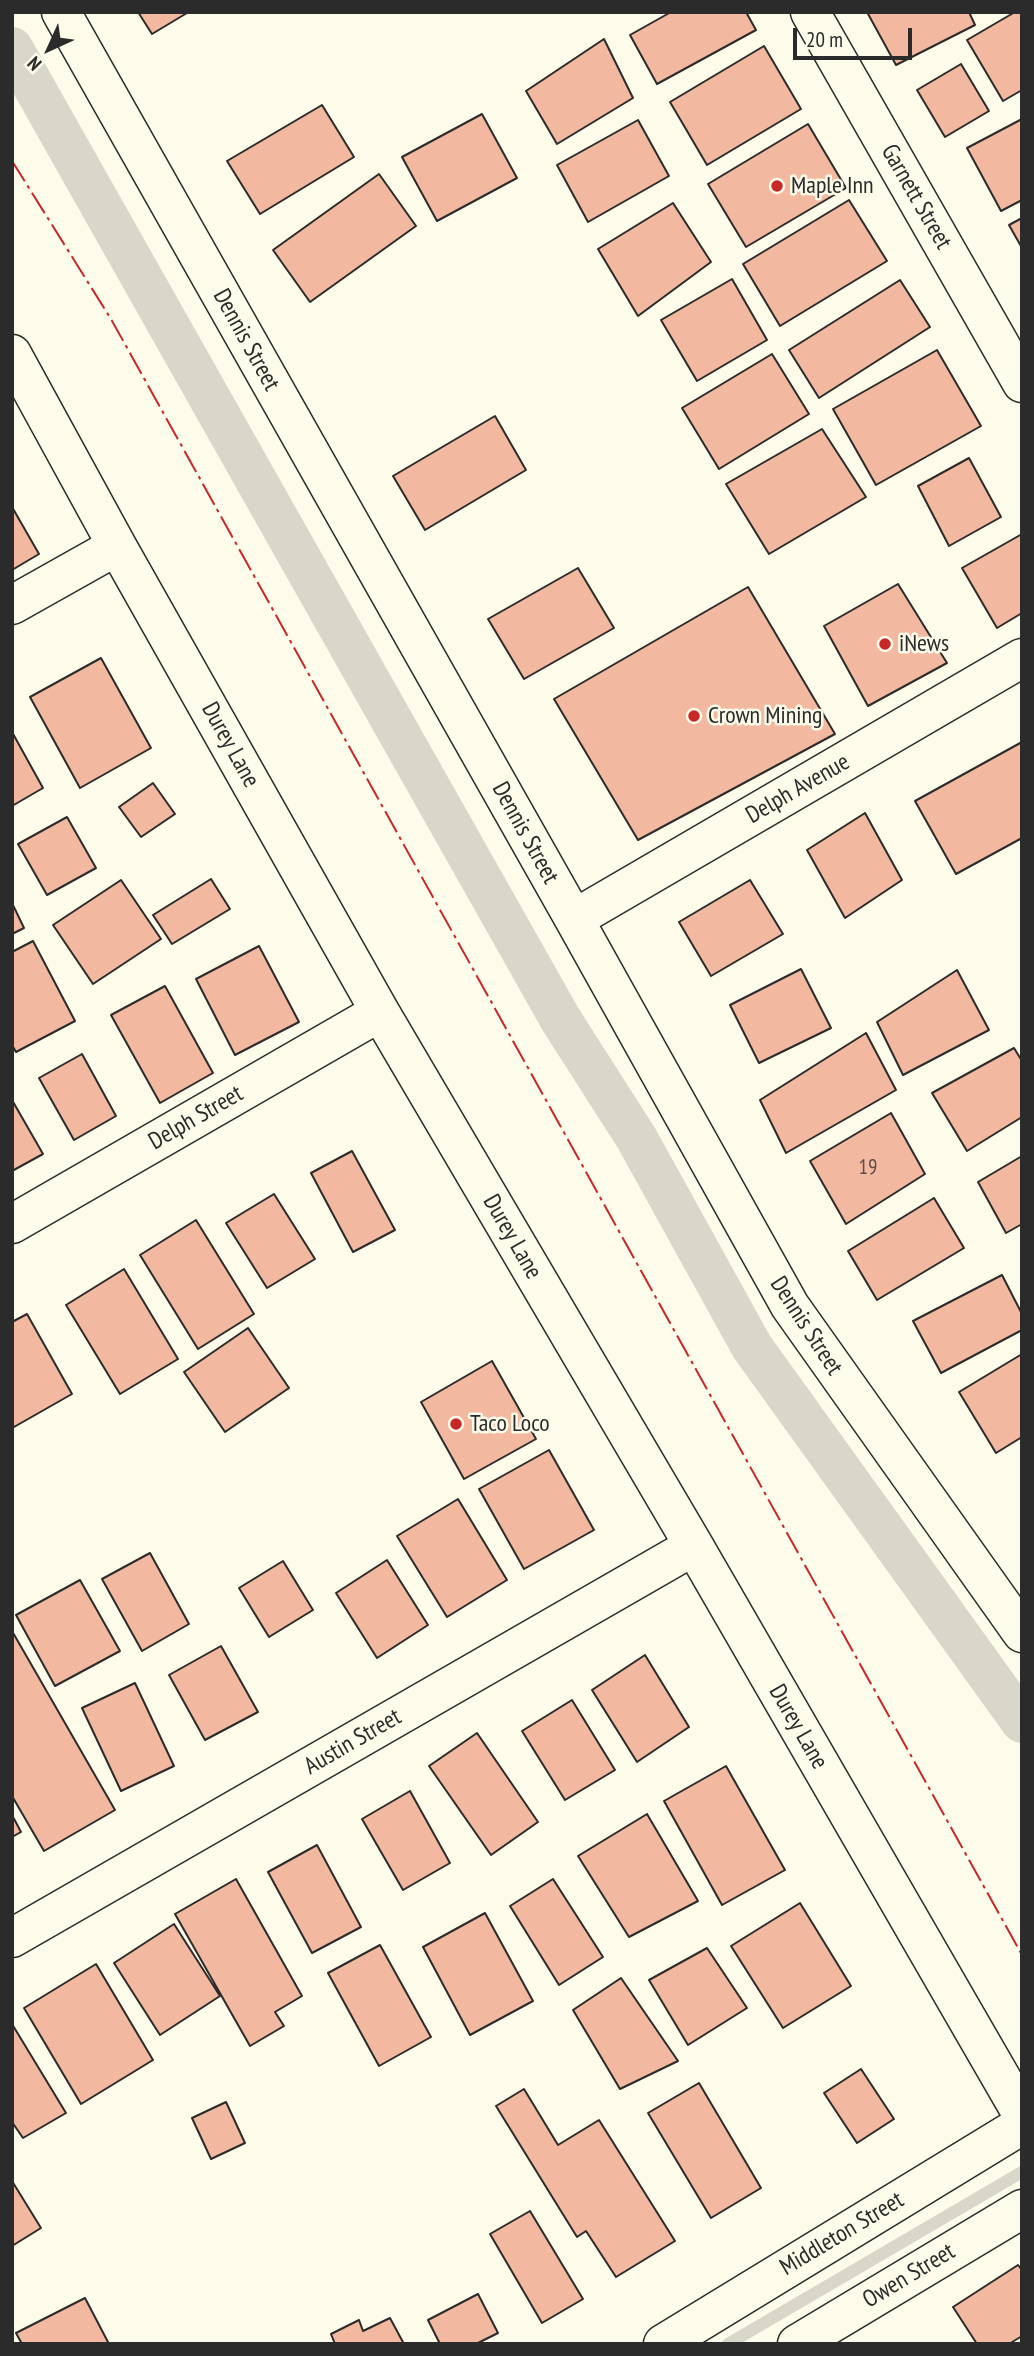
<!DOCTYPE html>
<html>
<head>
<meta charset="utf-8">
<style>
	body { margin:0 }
	#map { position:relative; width:1034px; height:2356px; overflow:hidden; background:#fdfbea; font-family:"PT Sans Narrow",sans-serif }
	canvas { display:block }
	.frame { position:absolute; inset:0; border:14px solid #2b2b2b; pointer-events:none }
	.north { position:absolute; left:14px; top:14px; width:70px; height:70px; -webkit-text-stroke:5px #fdfbea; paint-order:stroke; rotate:225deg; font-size:19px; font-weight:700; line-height:28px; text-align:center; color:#2b2b2b }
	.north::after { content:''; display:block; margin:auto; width:24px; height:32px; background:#2b2b2b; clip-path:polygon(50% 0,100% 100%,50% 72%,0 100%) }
	.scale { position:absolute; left:793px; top:28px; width:119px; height:32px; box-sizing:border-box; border:4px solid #2b2b2b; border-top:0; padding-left:9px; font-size:21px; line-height:24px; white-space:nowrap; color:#2b2b2b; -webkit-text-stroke:5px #fdfbea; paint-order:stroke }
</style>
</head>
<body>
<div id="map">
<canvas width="1034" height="2356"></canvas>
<div class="frame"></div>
<div class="north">N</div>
<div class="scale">20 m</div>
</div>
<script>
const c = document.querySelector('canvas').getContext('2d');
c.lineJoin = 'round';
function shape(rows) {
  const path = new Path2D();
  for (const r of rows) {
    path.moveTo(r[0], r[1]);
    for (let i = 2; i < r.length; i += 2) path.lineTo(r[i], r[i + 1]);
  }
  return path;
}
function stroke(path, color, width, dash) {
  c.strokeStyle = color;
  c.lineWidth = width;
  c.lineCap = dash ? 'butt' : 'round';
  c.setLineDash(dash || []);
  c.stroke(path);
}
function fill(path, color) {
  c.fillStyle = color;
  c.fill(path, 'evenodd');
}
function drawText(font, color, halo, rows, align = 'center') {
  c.font = font + ' "PT Sans Narrow",sans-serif';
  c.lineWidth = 5;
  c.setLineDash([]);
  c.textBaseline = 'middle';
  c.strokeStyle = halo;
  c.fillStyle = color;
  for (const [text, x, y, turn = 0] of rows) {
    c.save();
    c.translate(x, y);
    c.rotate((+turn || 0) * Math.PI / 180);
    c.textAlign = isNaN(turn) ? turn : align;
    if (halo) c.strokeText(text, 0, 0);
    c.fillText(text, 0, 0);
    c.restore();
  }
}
stroke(shape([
	[728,2344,1022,2172]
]), '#d8d7c9', 12);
stroke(shape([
	[12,48,561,1020,637,1139,752,1347,1022,1722]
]), '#d8d7c9', 42);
const building = shape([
	[138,12,186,12,187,13,152,34,138,12],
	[671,12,746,12,756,30,657,84,630,35,671,12],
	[867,12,969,12,975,25,896,65,867,12],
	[1015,12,1022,12,1022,90,1003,101,967,40,1015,12],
	[604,39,633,98,557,144,526,91,604,39],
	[764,46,801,109,707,165,670,102,764,46],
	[961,64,989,111,945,137,917,90,961,64],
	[322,105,354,157,260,214,227,161,322,105],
	[482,114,517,178,437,221,402,157,482,114],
	[1022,119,1022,200,1001,211,967,148,1022,119],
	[638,120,669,176,588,222,557,165,638,120],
	[808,124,846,188,746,247,708,184,808,124],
	[379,174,416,226,310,302,273,250,379,174],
	[849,200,887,261,780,326,743,264,849,200],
	[673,203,711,262,638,316,598,249,673,203],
	[1022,218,1022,248,1009,225,1022,218],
	[732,279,767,340,697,381,661,320,732,279],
	[900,280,930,327,819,398,789,350,900,280],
	[937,350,981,426,876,485,833,409,937,350],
	[772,354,809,414,719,469,682,408,772,354],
	[495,416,526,470,425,530,393,476,495,416],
	[822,429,866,497,769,554,726,484,822,429],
	[969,458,1001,517,949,546,918,486,969,458],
	[12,507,39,554,12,570,12,507],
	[1022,534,1022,613,997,628,962,568,1022,534],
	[578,568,614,628,524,679,488,619,578,568],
	[898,584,947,663,868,706,824,626,898,584],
	[748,587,835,734,638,840,554,699,748,587],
	[101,658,151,748,80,788,30,697,101,658],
	[12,732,43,788,12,806,12,732],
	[1022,742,1022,838,956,874,915,801,1022,742],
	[153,783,175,814,141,837,119,807,153,783],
	[865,813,902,880,845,918,807,850,865,813],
	[67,817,96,868,47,895,18,844,67,817],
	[211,879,230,909,172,944,153,915,211,879],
	[121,880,161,939,93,984,53,925,121,880],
	[750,880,783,934,711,976,679,922,750,880],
	[12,903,24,928,12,934,12,903],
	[33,941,75,1021,16,1052,12,1045,12,952,33,941],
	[259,946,299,1022,235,1055,196,979,259,946],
	[801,969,831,1028,759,1063,730,1005,801,969],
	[957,970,989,1030,903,1075,877,1022,957,970],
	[165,986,213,1073,160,1103,111,1015,165,986],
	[866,1033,896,1090,786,1153,760,1100,866,1033],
	[1014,1048,1022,1061,1022,1117,967,1151,932,1093,1014,1048],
	[82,1054,116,1116,74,1140,39,1078,82,1054],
	[12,1100,43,1154,12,1171,12,1100],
	[891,1113,925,1174,846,1224,810,1161,891,1113],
	[352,1151,395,1230,353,1252,311,1173,352,1151],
	[1022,1156,1022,1224,1006,1233,978,1182,1022,1156],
	[274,1194,315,1259,267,1288,226,1223,274,1194],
	[934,1198,964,1248,877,1300,848,1251,934,1198],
	[196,1220,254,1314,198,1349,140,1255,196,1220],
	[124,1269,178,1359,120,1394,66,1305,124,1269],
	[1002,1275,1022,1314,1022,1330,941,1373,913,1321,1002,1275],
	[27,1314,72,1394,14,1427,12,1423,12,1322,27,1314],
	[248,1328,289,1388,225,1432,184,1372,248,1328],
	[1022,1354,1022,1437,996,1453,959,1392,1022,1354],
	[492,1361,536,1439,464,1479,421,1402,492,1361],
	[549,1450,594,1530,524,1569,479,1489,549,1450],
	[458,1499,507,1580,447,1617,397,1536,458,1499],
	[150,1553,189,1624,142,1651,102,1579,150,1553],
	[387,1560,428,1625,377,1658,336,1593,387,1560],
	[283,1561,313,1610,269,1637,239,1588,283,1561],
	[80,1580,120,1651,55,1686,16,1615,80,1580],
	[12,1631,115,1810,44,1851,12,1796,12,1631],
	[221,1646,258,1712,205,1740,169,1675,221,1646],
	[645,1655,689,1727,637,1762,592,1690,645,1655],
	[135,1683,174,1766,121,1791,82,1708,135,1683],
	[572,1700,615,1770,565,1800,522,1731,572,1700],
	[477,1733,538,1822,491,1855,429,1766,477,1733],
	[726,1766,785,1870,722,1905,664,1801,726,1766],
	[410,1791,450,1863,403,1890,362,1819,410,1791],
	[647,1814,698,1901,629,1937,578,1856,647,1814],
	[12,1815,21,1832,12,1837,12,1815],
	[317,1845,361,1927,312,1953,268,1872,317,1845],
	[236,1879,302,1996,275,2012,284,2026,250,2046,175,1914,236,1879],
	[553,1879,603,1957,559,1985,510,1906,553,1879],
	[800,1903,851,1986,783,2028,731,1946,800,1903],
	[485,1913,533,2001,470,2035,423,1947,485,1913],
	[174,1924,220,1996,160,2035,114,1963,174,1924],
	[380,1945,431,2037,379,2066,328,1973,380,1945],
	[707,1948,747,2008,688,2045,649,1980,707,1948],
	[96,1964,153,2060,81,2104,24,2008,96,1964],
	[621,1978,678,2061,620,2089,573,2010,621,1978],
	[12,2024,66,2113,23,2138,12,2122,12,2024],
	[861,2069,894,2119,857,2143,824,2093,861,2069],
	[699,2083,761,2188,711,2218,648,2113,699,2083],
	[524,2089,558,2145,599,2120,675,2241,616,2277,586,2231,577,2237,496,2106,524,2089],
	[226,2102,245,2143,211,2159,192,2118,226,2102],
	[12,2181,41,2228,12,2246,12,2181],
	[530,2211,583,2299,542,2323,490,2234,530,2211],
	[1018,2265,1022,2270,1022,2336,1009,2344,977,2344,953,2307,1018,2265],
	[478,2294,498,2333,476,2344,440,2344,428,2320,478,2294],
	[85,2298,109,2344,22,2344,16,2333,85,2298],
	[390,2318,404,2344,335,2344,331,2334,359,2320,363,2331,390,2318]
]);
fill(building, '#f2b8a0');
stroke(building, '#2b2b2b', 2);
const minor = shape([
	[61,12,574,919,790,1306,1022,1633],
	[810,12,1022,383],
	[12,354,117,546,380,1012,694,1546,1022,2114],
	[12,605,117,546],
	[574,919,1022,658],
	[12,1224,380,1012],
	[12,1938,694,1546],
	[663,2344,1022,2125],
	[797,2344,1022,2209]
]);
stroke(minor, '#2b2b2b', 41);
stroke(minor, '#fdfbea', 38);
stroke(shape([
	[12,161,111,319,1022,1955]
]), '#c62828', 2, [24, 5, 3.5, 5]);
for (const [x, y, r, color] of [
	[777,186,7,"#c62828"],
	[885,644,7,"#c62828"],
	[694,716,7,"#c62828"],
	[456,1424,7,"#c62828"]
]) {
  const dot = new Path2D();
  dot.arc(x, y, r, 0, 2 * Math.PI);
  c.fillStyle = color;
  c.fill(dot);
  stroke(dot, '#fdfbea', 2.5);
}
drawText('21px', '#5d4e48', null, [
	["19",868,1168]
]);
drawText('24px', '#2b2b2b', '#fdfbea', [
	["Maple Inn",791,186],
	["iNews",899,644],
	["Crown Mining",708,716],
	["Taco Loco",470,1424]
], 'left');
drawText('24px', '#2b2b2b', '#fdfbea', [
	["Garnett Street",916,197,60],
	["Dennis Street",246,340,61],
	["Durey Lane",230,745,61],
	["Delph Avenue",798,789,-30],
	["Dennis Street",525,833,61],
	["Delph Street",196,1118,-30],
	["Durey Lane",512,1237,60],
	["Dennis Street",806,1326,57],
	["Durey Lane",798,1727,60],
	["Austin Street",353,1742,-30],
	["Middleton Street",842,2234,-31],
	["Owen Street",909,2276,-31]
]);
</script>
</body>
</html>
